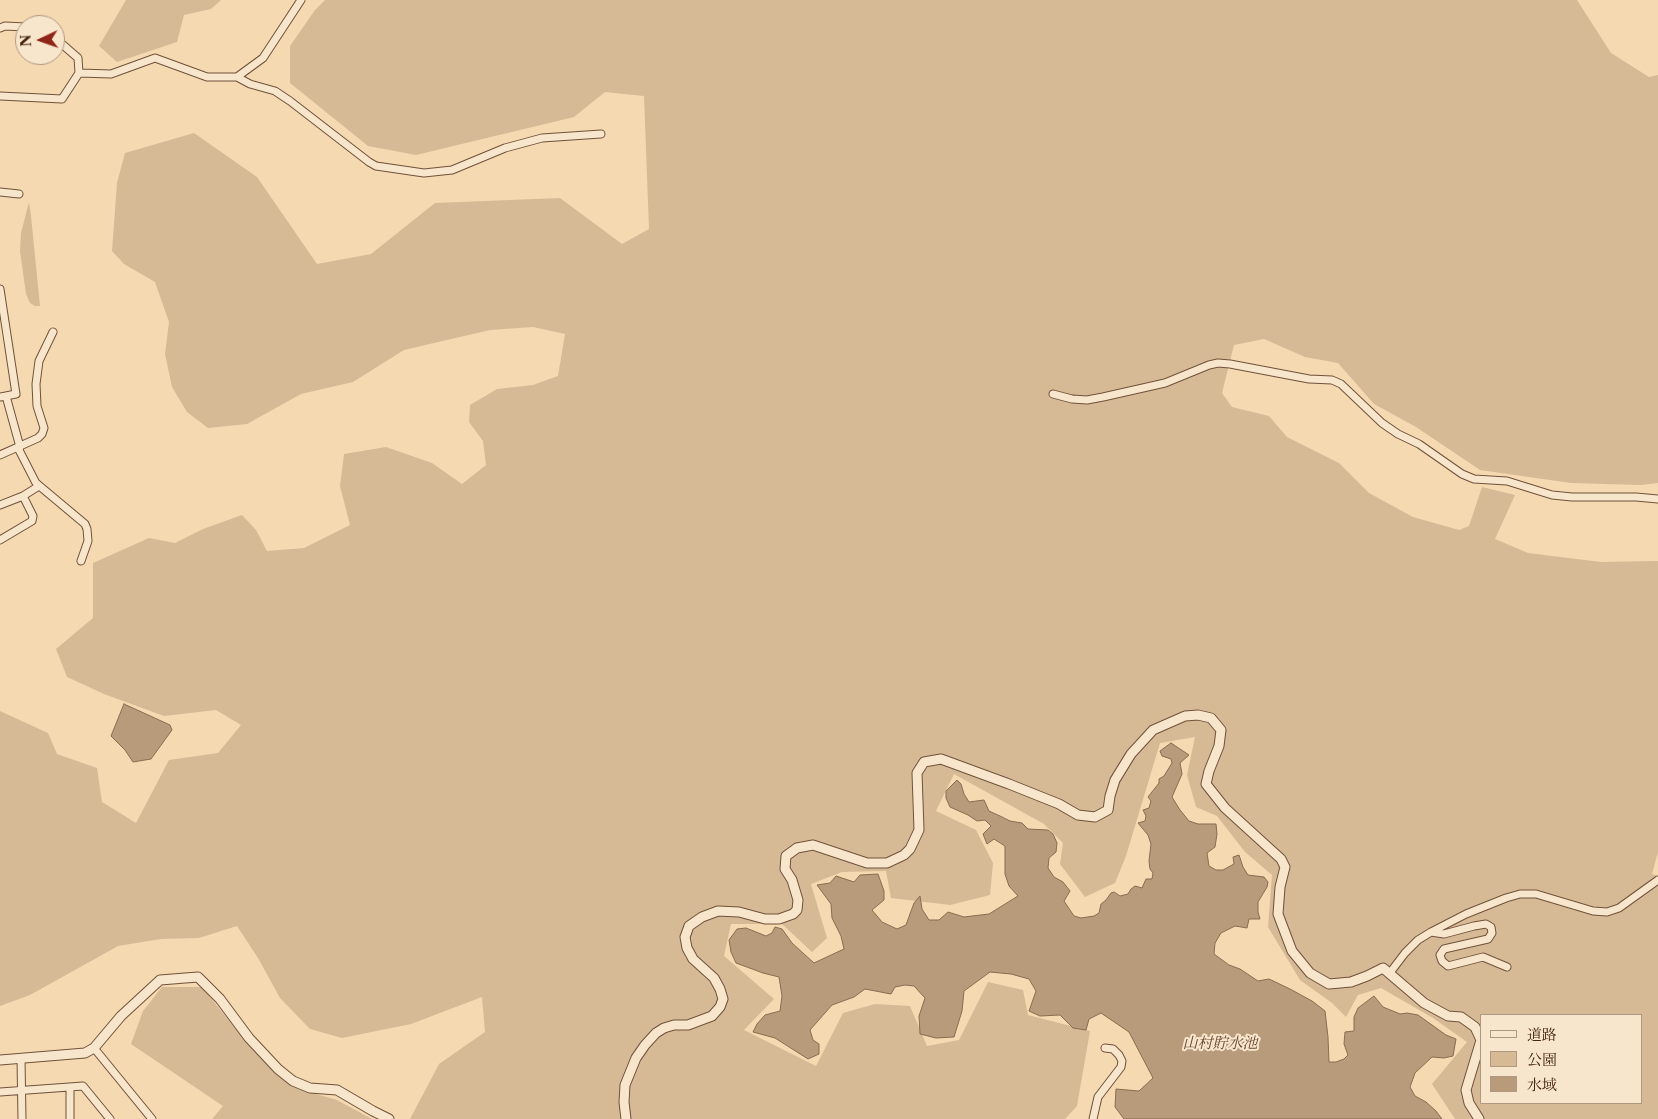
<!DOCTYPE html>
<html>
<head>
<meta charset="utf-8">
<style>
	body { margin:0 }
	#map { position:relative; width:1658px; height:1119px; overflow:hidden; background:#f4d9b1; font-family:"Libre Caslon Text","Noto Serif JP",serif }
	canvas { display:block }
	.legend { position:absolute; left:1480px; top:1014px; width:162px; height:90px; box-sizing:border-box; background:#f8e6cc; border:1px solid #b09882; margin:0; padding:6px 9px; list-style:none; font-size:15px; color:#442412 }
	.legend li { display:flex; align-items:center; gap:10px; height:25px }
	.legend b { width:25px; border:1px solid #b09882 }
	.north { position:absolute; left:15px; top:15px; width:50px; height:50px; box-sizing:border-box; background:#f8e6cc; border:1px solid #b09882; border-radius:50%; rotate:267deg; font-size:14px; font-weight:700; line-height:20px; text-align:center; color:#442412 }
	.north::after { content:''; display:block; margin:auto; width:18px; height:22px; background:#8f2418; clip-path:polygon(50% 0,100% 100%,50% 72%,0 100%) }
</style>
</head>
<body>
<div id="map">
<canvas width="1658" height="1119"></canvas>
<ul class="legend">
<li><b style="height:6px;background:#f8e6cc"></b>道路</li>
<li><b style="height:14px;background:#d6ba96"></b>公園</li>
<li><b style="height:14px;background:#b89b7b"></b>水域</li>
</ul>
<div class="north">N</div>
</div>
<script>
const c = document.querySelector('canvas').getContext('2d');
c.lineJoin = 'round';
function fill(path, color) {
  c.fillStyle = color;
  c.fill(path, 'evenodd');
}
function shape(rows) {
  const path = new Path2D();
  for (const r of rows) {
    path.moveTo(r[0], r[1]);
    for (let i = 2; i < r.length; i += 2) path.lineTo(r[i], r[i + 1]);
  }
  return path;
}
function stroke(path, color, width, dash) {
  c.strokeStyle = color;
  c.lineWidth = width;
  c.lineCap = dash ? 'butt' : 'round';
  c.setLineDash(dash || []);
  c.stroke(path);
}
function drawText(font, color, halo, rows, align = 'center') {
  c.font = font + ' "Libre Caslon Text","Noto Serif JP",serif';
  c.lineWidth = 4;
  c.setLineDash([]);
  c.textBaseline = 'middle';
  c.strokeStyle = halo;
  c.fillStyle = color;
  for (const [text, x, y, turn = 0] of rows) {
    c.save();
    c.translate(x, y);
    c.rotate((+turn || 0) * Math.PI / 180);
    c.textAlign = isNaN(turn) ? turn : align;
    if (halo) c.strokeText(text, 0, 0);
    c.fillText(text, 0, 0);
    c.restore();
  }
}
fill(shape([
	[126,0,221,0,211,9,184,15,177,42,117,62,99,46],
	[325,0,1577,0,1611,53,1649,77,1658,75,1658,483,1641,485,1571,483,1480,470,1416,427,1374,404,1338,363,1305,357,1264,339,1234,345,1222,393,1232,407,1269,416,1287,437,1339,463,1369,493,1413,517,1459,530,1469,526,1482,487,1515,495,1495,539,1528,553,1601,562,1658,561,1658,852,1652,874,1658,876,1658,1119,1455,1119,1432,1084,1467,1042,1433,1018,1381,988,1358,995,1346,1017,1332,1003,1300,980,1268,927,1272,875,1245,852,1217,816,1196,807,1187,775,1195,737,1160,743,1126,856,1115,883,1085,897,1060,864,1063,843,1044,824,954,774,936,811,976,830,993,863,990,895,950,905,891,898,886,871,842,872,811,884,827,938,812,952,782,924,731,924,724,956,774,999,744,1030,816,1066,843,1013,875,1004,910,1006,927,1046,959,1040,988,982,1023,990,1028,1015,1090,1031,1077,1106,1065,1119,410,1119,439,1064,485,1032,482,997,411,1024,342,1038,310,1029,280,998,258,958,237,926,199,938,161,939,118,946,30,995,0,1006,0,711,48,733,57,754,97,768,102,802,136,823,169,760,218,753,241,725,216,710,164,716,104,694,67,677,56,649,93,618,93,563,149,538,175,543,203,529,242,515,256,530,267,551,304,548,350,525,340,486,344,454,386,447,432,463,462,484,486,465,483,441,469,422,470,405,497,389,533,385,558,376,565,334,533,327,490,330,404,350,353,382,301,394,247,424,208,428,187,412,172,387,165,354,169,322,155,282,124,264,112,251,117,183,125,153,194,133,257,177,317,264,371,254,435,203,560,198,622,244,649,229,644,96,605,92,574,117,416,155,368,146,290,83,290,46,315,10],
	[1482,1015,1642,1015,1642,1103,1482,1103],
	[29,202,31,216,40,306,35,306,30,303,26,294,20,251,21,233],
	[162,987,202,987,247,1043,298,1089,337,1100,372,1119,212,1119,223,1106,131,1044,143,1011]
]), '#d6ba96');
const water = shape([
	[124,704,170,725,172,730,151,759,133,762,125,750,111,736,124,704],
	[1171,743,1189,755,1180,763,1182,774,1172,797,1180,810,1189,821,1198,824,1216,824,1217,834,1215,847,1207,853,1209,866,1216,870,1223,870,1234,864,1233,857,1239,855,1243,867,1248,875,1264,877,1268,882,1267,887,1258,902,1258,912,1260,919,1249,919,1247,928,1235,926,1221,933,1215,943,1214,954,1229,965,1240,969,1258,981,1269,979,1290,989,1312,1001,1325,1011,1328,1037,1329,1062,1336,1062,1344,1059,1348,1055,1344,1044,1345,1032,1354,1031,1354,1017,1358,1008,1374,996,1383,1007,1400,1014,1407,1013,1418,1015,1446,1035,1456,1039,1453,1056,1444,1058,1432,1057,1415,1073,1410,1087,1415,1096,1426,1102,1436,1111,1442,1119,1124,1119,1115,1107,1116,1089,1139,1091,1153,1078,1129,1032,1101,1013,1089,1019,1086,1030,1073,1028,1060,1015,1040,1016,1029,1011,1036,991,1029,979,1011,974,990,972,964,991,962,1011,954,1037,936,1038,920,1034,919,1016,925,998,914,986,905,985,895,987,891,994,865,989,854,997,832,1005,810,1030,813,1040,819,1044,819,1054,808,1059,775,1038,753,1032,757,1024,765,1015,780,1011,782,996,779,977,763,973,736,963,731,952,729,940,737,929,746,928,766,936,772,933,775,927,782,929,792,943,814,963,844,949,841,936,832,918,831,904,817,885,830,883,836,876,854,882,860,875,878,874,884,891,884,900,872,910,882,922,897,929,906,925,914,903,920,896,922,909,929,920,939,920,948,912,964,917,989,914,1018,896,1009,886,1005,874,1005,846,994,839,987,844,983,834,991,826,985,820,977,821,968,815,950,807,946,798,946,791,957,780,961,784,964,794,969,802,984,800,989,811,1000,816,1010,821,1022,823,1028,829,1048,830,1053,834,1057,843,1056,852,1049,858,1048,868,1054,877,1063,882,1070,891,1064,901,1074,916,1081,918,1094,916,1099,913,1101,904,1106,900,1111,893,1114,892,1120,896,1128,894,1131,889,1135,886,1142,888,1146,879,1152,879,1153,873,1150,869,1149,861,1151,844,1148,835,1138,823,1145,821,1146,816,1143,810,1149,808,1151,801,1148,797,1159,783,1159,779,1164,776,1172,763,1171,759,1162,756,1160,751,1171,743]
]);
fill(water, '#b89b7b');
stroke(water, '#8a6b51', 1);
const minor = shape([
	[0,28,5,26,25,27],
	[79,73,111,74,155,58,207,77,237,77,250,84,275,91,290,101,369,162,376,166,424,173,452,170,505,148,542,138,601,134],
	[237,77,263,58,301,0],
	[0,96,62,99,79,73,78,58,55,38],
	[0,192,19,194],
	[0,289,16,394,0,397],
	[1053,394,1072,399,1087,400,1103,397,1165,383,1209,365,1218,363,1230,364,1309,379,1332,380,1341,384,1382,423,1398,434,1419,444,1462,474,1474,479,1507,481,1552,495,1572,497,1636,497,1658,499],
	[6,396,20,447],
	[18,448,36,483,85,524,87,529,88,541,81,561],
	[0,455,38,438,42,434,44,428,37,406,36,384,39,361,53,332],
	[23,496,39,486],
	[0,505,23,496,33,516,32,521,0,540],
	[1431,932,1444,934,1474,926,1486,924,1491,927,1492,933,1488,939,1444,949,1440,955,1442,961,1448,966,1483,957,1507,967],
	[1389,974,1405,953,1418,940,1431,932,1466,914,1506,898,1520,894,1536,894,1593,911,1607,912,1619,908,1658,880],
	[94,1048,152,1119],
	[21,1059,22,1119],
	[70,1087,70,1119],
	[0,1092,83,1086,110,1119],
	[1093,1119,1098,1097,1121,1067,1122,1061,1119,1055,1113,1049,1105,1048]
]);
const tertiary = shape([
	[0,1060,85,1053,94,1048,121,1016,160,980,198,977,220,999,249,1038,278,1069,293,1081,310,1088,337,1090,373,1111,389,1119],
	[626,1119,624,1102,625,1085,636,1058,645,1045,656,1033,664,1028,674,1025,688,1025,712,1016,720,1007,723,999,720,989,714,978,693,959,687,948,685,937,689,926,702,917,718,911,739,912,765,919,779,919,793,914,797,910,798,900,792,880,785,869,786,856,797,848,813,845,867,863,887,863,904,855,910,849,919,830,917,773,924,762,941,759,1009,784,1059,804,1078,815,1095,817,1108,810,1110,796,1115,780,1131,754,1153,730,1185,716,1198,715,1211,718,1221,730,1219,746,1209,771,1206,784,1225,808,1281,859,1285,867,1280,887,1278,914,1292,951,1310,973,1329,984,1351,982,1367,976,1383,968,1424,1003,1448,1016,1461,1017,1475,1027,1481,1040,1466,1090,1469,1103,1479,1119]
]);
stroke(minor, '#70513a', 9);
stroke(tertiary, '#70513a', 11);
stroke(minor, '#f8e6cc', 7);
stroke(tertiary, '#f8e6cc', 9);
drawText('italic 15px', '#674832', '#f8e6cc', [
	["山村貯水池",1220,1044]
]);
</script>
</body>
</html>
